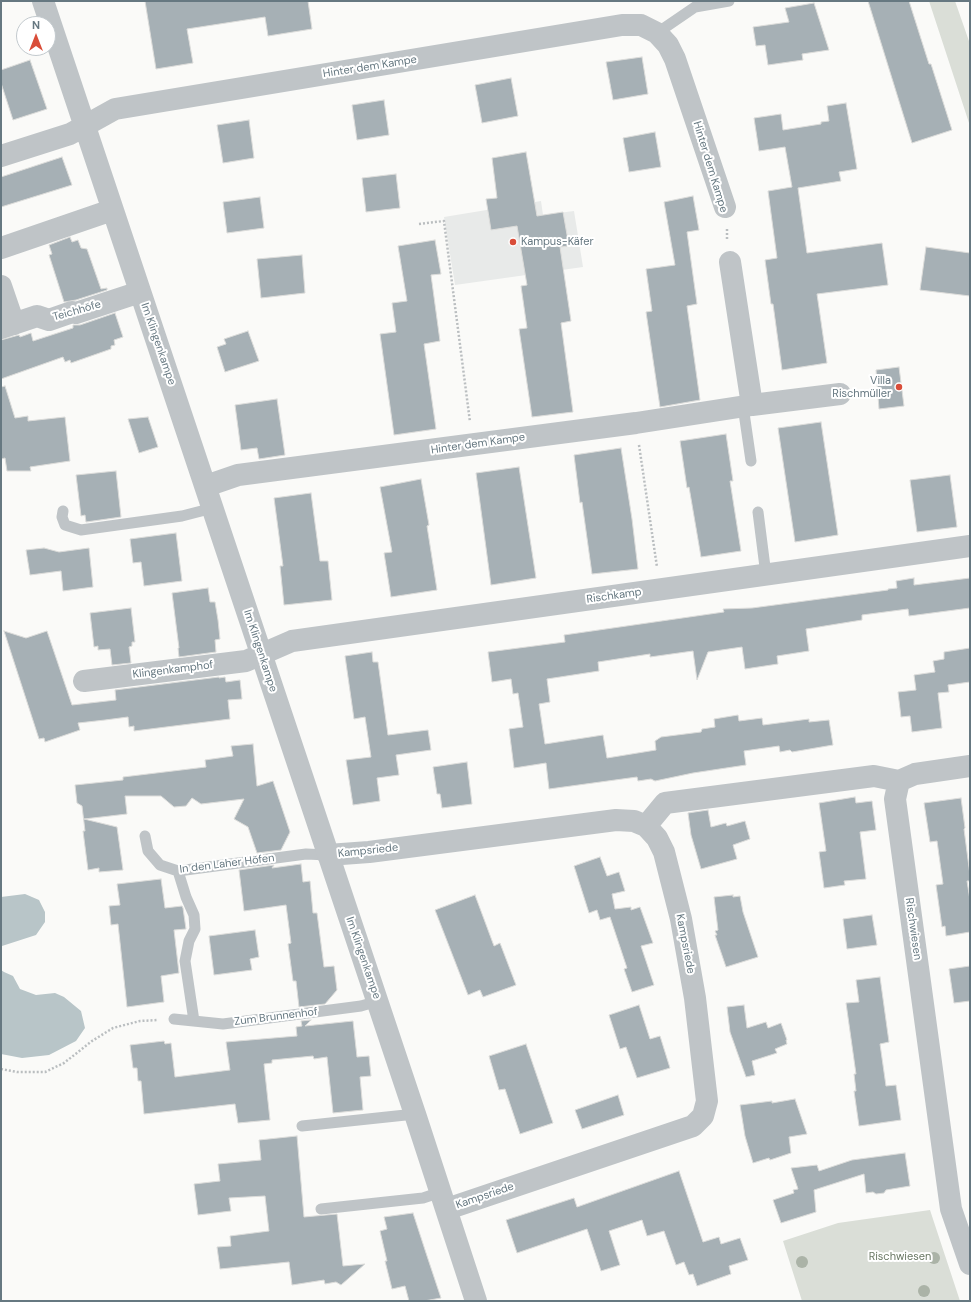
<!DOCTYPE html>
<html>
<head>
<meta charset="utf-8">
<style>
	body { margin:0 }
	#map { position:relative; width:971px; height:1302px; overflow:hidden; background:#fafaf8; font-family:"DM Sans",sans-serif }
	canvas { display:block }
	.frame { position:absolute; inset:0; border:2px solid #667881; pointer-events:none }
	.north { position:absolute; left:16px; top:16px; width:40px; height:40px; box-sizing:border-box; background:#fff; border:1px solid #c2c9cd; border-radius:50%; rotate:0deg; font-size:11px; font-weight:700; line-height:16px; text-align:center; color:#667881 }
	.north::after { content:''; display:block; margin:auto; width:14px; height:18px; background:#d94d39; clip-path:polygon(50% 0,100% 100%,50% 72%,0 100%) }
</style>
</head>
<body>
<div id="map">
<canvas width="971" height="1302"></canvas>
<div class="frame"></div>
<div class="north">N</div>
</div>
<script>
const c = document.querySelector('canvas').getContext('2d');
c.lineJoin = 'round';
function fill(path, color) {
  c.fillStyle = color;
  c.fill(path, 'evenodd');
}
function shape(rows) {
  const path = new Path2D();
  for (const r of rows) {
    path.moveTo(r[0], r[1]);
    for (let i = 2; i < r.length; i += 2) path.lineTo(r[i], r[i + 1]);
  }
  return path;
}
function stroke(path, color, width, dash) {
  c.strokeStyle = color;
  c.lineWidth = width;
  c.lineCap = dash ? 'butt' : 'round';
  c.setLineDash(dash || []);
  c.stroke(path);
}
function drawText(font, color, halo, rows, align = 'center') {
  c.font = font + ' "DM Sans",sans-serif';
  c.lineWidth = 4;
  c.setLineDash([]);
  c.textBaseline = 'middle';
  c.strokeStyle = halo;
  c.fillStyle = color;
  for (const [text, x, y, turn = 0] of rows) {
    c.save();
    c.translate(x, y);
    c.rotate((+turn || 0) * Math.PI / 180);
    c.textAlign = isNaN(turn) ? turn : align;
    if (halo) c.strokeText(text, 0, 0);
    c.fillText(text, 0, 0);
    c.restore();
  }
}
fill(shape([
	[541,201,543,215,574,211,583,267,455,285,444,217]
]), '#e8eae9');
fill(shape([
	[929,1,955,1,970,44,970,126],
	[930,1210,960,1301,802,1301,783,1241,838,1223]
]), '#daded7');
fill(shape([
	[25,894,39,900,45,912,45,922,36,935,2,946,1,948,1,897],
	[1,970,4,972,13,976,20,989,36,995,55,993,64,997,81,1011,85,1028,76,1041,49,1055,22,1058,1,1054]
]), '#b8c5c8');
const building = shape([
	[145,1,308,1,312,29,268,36,265,17,187,29,193,63,156,69,145,1],
	[868,1,909,1,929,64,931,64,952,130,912,143,868,1],
	[814,3,829,50,802,54,803,60,768,65,765,45,756,46,753,27,789,22,785,8,814,3],
	[642,57,648,94,613,100,606,62,642,57],
	[30,60,47,109,13,120,1,83,1,70,30,60],
	[511,78,518,116,482,123,475,85,511,78],
	[384,100,389,135,357,140,352,105,384,100],
	[846,103,857,169,839,172,841,181,798,188,807,253,882,243,888,285,817,294,827,363,782,370,773,304,771,304,765,260,777,258,768,191,792,187,785,147,759,151,754,118,781,114,783,130,821,124,821,122,829,121,827,106,846,103],
	[249,120,254,158,223,163,217,125,249,120],
	[655,132,661,167,629,172,623,138,655,132],
	[526,152,537,216,563,212,569,246,560,247,571,321,561,323,573,412,532,417,519,329,527,328,521,286,527,285,517,226,491,230,486,199,497,198,492,158,526,152],
	[62,157,72,185,1,207,1,177,62,157],
	[396,174,400,208,366,212,362,178,396,174],
	[693,196,699,230,687,232,697,304,687,306,700,400,660,407,646,312,652,311,646,269,675,265,664,202,693,196],
	[260,197,264,228,227,233,223,202,260,197],
	[70,237,72,242,78,240,81,248,87,249,101,289,107,288,107,290,76,300,64,302,49,255,52,254,49,245,70,237],
	[435,240,441,274,431,275,440,341,424,344,436,429,394,435,380,334,396,332,392,303,407,301,398,246,435,240],
	[926,247,970,253,970,296,920,290,926,247],
	[302,255,305,293,261,298,257,259,302,255],
	[115,313,123,337,114,340,115,345,111,346,111,349,71,363,70,360,65,362,63,357,1,379,1,340,19,335,20,337,31,333,33,341,73,328,73,325,80,325,115,313],
	[248,331,259,361,225,372,217,347,226,344,224,339,248,331],
	[899,367,904,406,879,409,876,370,899,367],
	[5,386,15,418,28,416,28,421,65,417,70,461,30,467,31,471,7,471,5,458,1,459,1,387,5,386],
	[277,399,285,455,259,459,257,448,241,450,235,405,277,399],
	[148,417,158,447,139,453,128,419,148,417],
	[821,422,838,535,795,542,778,428,821,422],
	[726,434,733,481,730,481,741,551,701,557,689,487,687,488,680,441,726,434],
	[621,448,632,519,638,569,592,574,582,502,580,503,574,455,621,448],
	[519,467,536,578,491,585,476,473,519,467],
	[116,471,121,517,86,522,85,515,81,516,76,475,116,471],
	[950,475,957,527,917,532,910,480,950,475],
	[421,479,429,525,427,526,437,590,391,597,384,553,392,552,380,487,421,479],
	[311,493,320,561,328,561,332,600,284,605,280,566,283,566,274,498,311,493],
	[176,533,182,581,144,586,141,562,133,563,130,539,176,533],
	[44,548,59,552,89,548,93,587,63,591,61,571,30,575,26,550,44,548],
	[914,578,914,585,970,578,970,608,909,616,908,609,862,615,862,620,806,629,809,651,777,656,778,664,745,669,742,647,708,652,697,680,693,651,650,657,650,654,598,662,599,671,547,679,550,702,539,704,545,744,603,735,607,758,656,750,655,741,661,737,701,732,702,729,715,727,714,719,738,715,739,721,762,718,763,725,809,719,809,722,829,720,833,745,792,752,790,750,780,752,779,746,744,751,746,765,693,773,655,781,651,779,638,781,637,777,549,789,546,763,514,768,509,729,523,727,518,693,513,694,511,679,492,682,488,652,565,642,564,635,724,612,723,609,752,608,888,590,888,589,897,588,896,581,914,578],
	[208,588,210,602,215,602,218,620,220,639,215,640,216,652,179,657,178,648,179,648,172,593,208,588],
	[131,608,135,642,132,642,132,646,129,647,131,663,112,665,110,649,98,650,98,646,94,647,90,613,131,608],
	[4,631,26,638,47,631,72,705,116,700,115,690,219,677,219,678,225,677,226,682,240,680,242,699,228,700,230,719,134,731,134,726,129,727,128,717,105,720,78,723,80,730,45,742,44,738,39,739,4,631],
	[970,648,970,682,948,685,949,692,938,693,942,728,912,732,910,716,901,717,898,692,916,690,914,675,935,672,933,661,944,659,944,652,970,648],
	[372,652,373,662,378,662,388,735,428,730,431,750,396,755,399,775,377,778,380,801,353,805,346,760,371,757,365,717,354,719,345,656,372,652],
	[253,744,257,786,273,781,290,832,281,850,257,853,248,827,234,819,244,799,201,804,192,798,186,806,174,807,161,796,125,796,127,814,84,819,117,827,123,870,99,872,99,868,88,870,83,831,85,831,82,806,77,803,75,785,123,780,123,777,206,767,205,760,233,756,231,746,253,744],
	[467,762,472,804,442,808,440,794,437,794,433,767,467,762],
	[855,797,856,803,872,801,876,830,860,832,866,879,844,881,845,885,824,888,819,852,826,851,819,803,855,797],
	[961,798,965,828,964,829,970,875,970,881,967,881,970,900,970,932,946,936,945,926,942,927,936,885,943,884,937,841,930,842,924,803,961,798],
	[708,810,711,827,726,823,727,826,745,821,750,839,733,845,737,859,701,869,691,835,688,813,708,810],
	[600,857,607,876,619,872,625,891,612,894,615,909,631,907,631,910,640,907,653,943,641,946,654,985,632,992,624,969,627,968,610,917,600,920,597,910,589,913,574,866,600,857],
	[301,864,303,882,310,881,313,913,317,913,324,967,334,966,337,990,325,1004,299,1007,296,981,293,981,288,944,291,943,286,905,244,911,239,870,274,865,272,868,301,864],
	[161,879,165,908,182,906,183,908,186,929,174,930,179,973,161,976,164,1002,127,1007,118,924,111,925,109,906,120,905,117,884,161,879],
	[475,895,494,946,500,943,516,985,483,997,480,990,468,995,435,910,475,895],
	[733,895,733,897,740,896,743,912,758,957,726,967,715,935,717,935,715,931,718,930,714,897,733,895],
	[872,915,877,945,847,949,843,919,872,915],
	[255,930,259,957,250,959,252,970,214,975,209,936,255,930],
	[970,966,970,1001,954,1003,949,969,970,966],
	[880,977,889,1042,880,1044,886,1086,896,1085,901,1120,859,1126,854,1091,856,1091,854,1074,856,1074,846,1003,859,1002,856,980,880,977],
	[639,1005,650,1039,660,1036,670,1068,637,1078,626,1047,620,1049,609,1015,639,1005],
	[744,1005,747,1028,766,1022,768,1028,781,1023,787,1040,786,1040,787,1044,775,1049,777,1053,752,1061,755,1075,746,1077,730,1032,727,1007,744,1005],
	[311,1020,305,1026,353,1021,357,1057,369,1056,371,1076,360,1077,363,1110,333,1113,327,1057,314,1059,313,1056,272,1060,272,1063,264,1064,270,1120,238,1123,235,1104,144,1114,141,1081,138,1081,137,1068,133,1068,130,1045,164,1041,165,1044,171,1043,175,1077,230,1070,226,1042,297,1036,296,1027,302,1026,301,1021,311,1020],
	[526,1044,553,1123,520,1134,505,1089,499,1090,489,1056,526,1044],
	[618,1095,624,1115,582,1129,575,1110,618,1095],
	[795,1099,807,1134,789,1137,791,1153,770,1160,769,1158,753,1163,745,1136,740,1105,772,1101,772,1103,795,1099],
	[297,1136,304,1217,337,1214,343,1266,365,1264,341,1285,336,1282,325,1284,324,1280,292,1285,289,1262,220,1269,217,1247,231,1246,230,1236,269,1231,265,1196,229,1198,231,1211,198,1215,194,1184,220,1181,218,1164,261,1160,259,1140,297,1136],
	[905,1153,910,1186,886,1190,884,1193,876,1194,873,1192,866,1193,864,1174,814,1190,816,1212,781,1223,773,1200,794,1193,793,1190,798,1189,791,1168,817,1165,819,1171,852,1160,905,1153],
	[679,1171,703,1242,719,1237,721,1244,740,1238,748,1260,729,1266,731,1274,697,1286,693,1274,689,1275,684,1262,676,1265,664,1231,647,1236,642,1220,609,1231,620,1265,601,1271,587,1229,517,1253,506,1220,574,1198,577,1207,679,1171],
	[413,1213,427,1256,441,1298,424,1301,409,1301,405,1286,392,1289,385,1261,387,1261,380,1231,387,1229,384,1217,413,1213]
]);
fill(building, '#a6b0b5');
stroke(building, '#dcdcda', 1);
stroke(shape([
	[419,224,444,221,470,422],
	[727,229,727,240],
	[639,445,657,567],
	[1,1069,17,1072,45,1072,64,1063,92,1041,113,1028,140,1021,158,1020]
]), '#babec0', 2.5, [2, 2]);
stroke(shape([
	[657,33,695,7,729,1],
	[743,406,751,461],
	[63,511,62,517,65,525,81,530,182,516,213,508],
	[758,512,766,575],
	[145,836,148,851,160,865,178,871,306,854,328,855],
	[178,871,186,897,194,915,195,929,189,941,185,961,194,1021],
	[174,1019,223,1024,361,1006,378,1001],
	[302,1126,415,1114],
	[321,1209,423,1198,441,1192]
]), '#bfc4c7', 11);
stroke(shape([
	[43,1,415,1114,476,1301],
	[1,156,70,134,115,109,622,25,641,25,657,33,668,45,675,59,725,207],
	[1,248,112,210],
	[730,262,752,405],
	[1,286,14,324],
	[1,328,37,316,49,320,72,312,76,313,140,292],
	[206,486,238,475,636,423,752,405,840,394],
	[84,681,246,661,292,641,970,546],
	[899,781,895,799,951,1209,970,1264],
	[646,826,665,803,874,776,899,781,915,774,970,766],
	[328,855,369,852,616,820,634,821,646,826,657,838,664,852,681,919,695,998,707,1101,703,1116,693,1126,447,1209]
]), '#bfc4c7', 22);
c.fillStyle = '#abb3a7';
for (const [x, y] of [
	[934,1258],
	[802,1262],
	[924,1291]
]) {
  c.beginPath();
  c.arc(x, y, 6, 0, 2 * Math.PI);
  c.fill();
}
for (const [x, y, r, color] of [
	[513,242,4,"#d94d39"],
	[899,387,4,"#d94d39"]
]) {
  const dot = new Path2D();
  dot.arc(x, y, r, 0, 2 * Math.PI);
  c.fillStyle = color;
  c.fill(dot);
  stroke(dot, '#fff', 1.5);
}
drawText('11px', '#667881', '#fff', [
	["Hinter dem Kampe",370,67,-9],
	["Hinter dem Kampe",710,167,73],
	["Teichhöfe",77,311,-16],
	["Im Klingenkampe",158,344,71],
	["Hinter dem Kampe",478,444,-8],
	["Rischkamp",614,596,-8],
	["Im Klingenkampe",260,651,72],
	["Klingenkamphof",173,670,-7],
	["Kampsriede",368,851,-6],
	["In den Laher Höfen",227,864,-7],
	["Rischwiesen",913,929,82],
	["Kampsriede",685,944,79],
	["Im Klingenkampe",363,958,71],
	["Zum Brunnenhof",276,1017,-7],
	["Kampsriede",485,1196,-19]
]);
drawText('11px', '#667881', '#fff', [
	["Kampus-Käfer",521,242],
	["Villa",891,381,"right"],
	["Rischmüller",891,394,"right"]
], 'left');
drawText('11px', '#6b7965', '#fff', [
	["Rischwiesen",900,1257]
]);
</script>
</body>
</html>
